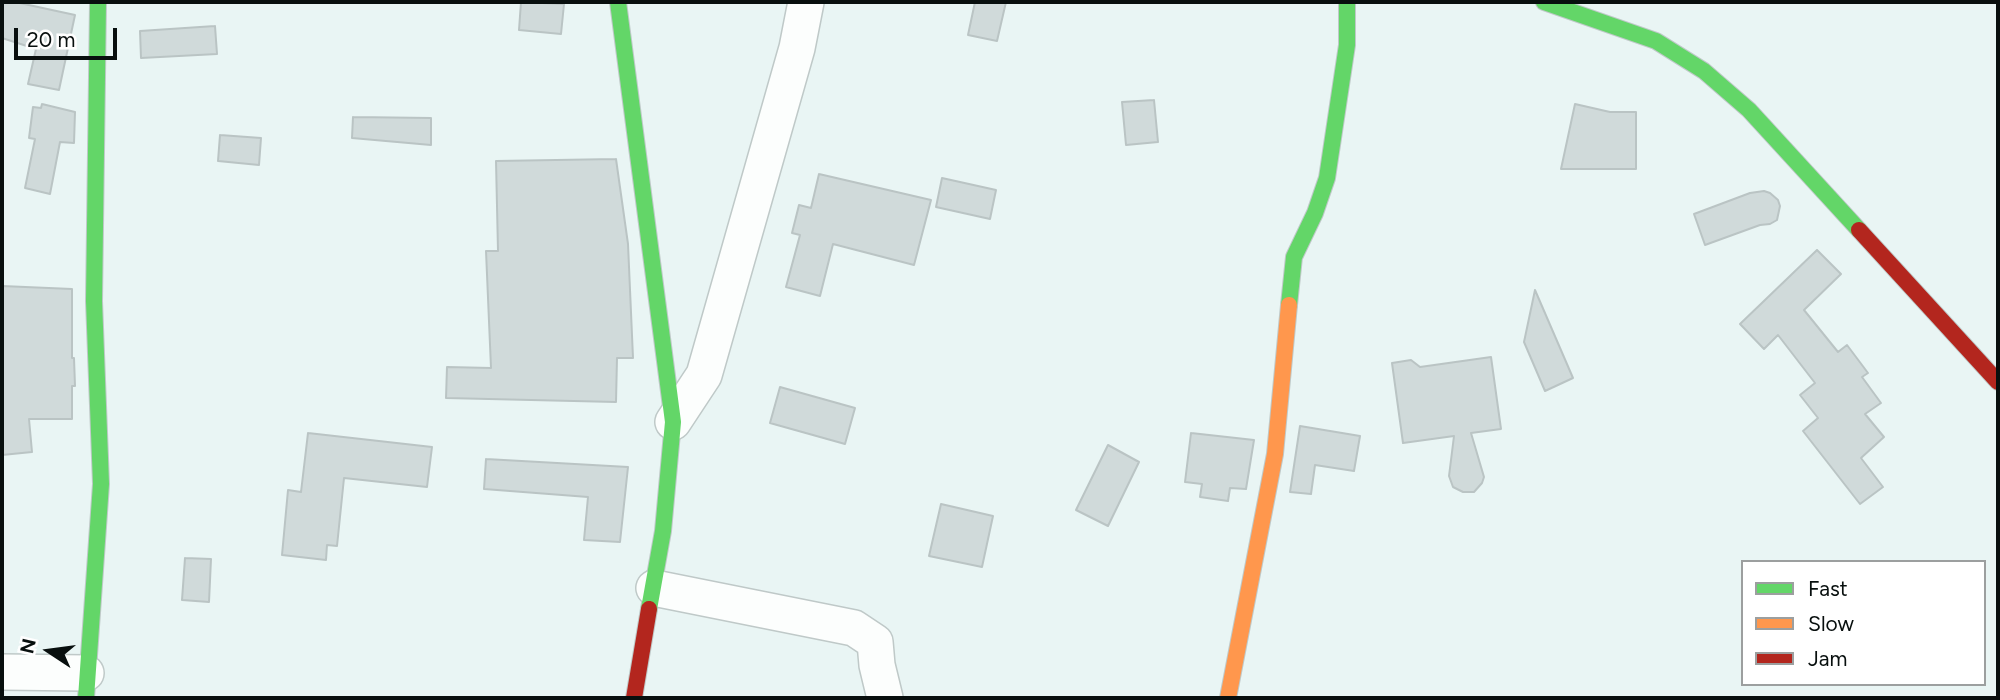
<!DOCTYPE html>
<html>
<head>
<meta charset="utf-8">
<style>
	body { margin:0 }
	#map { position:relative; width:2000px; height:700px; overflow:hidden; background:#e9f5f4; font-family:Figtree,sans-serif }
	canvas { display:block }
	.frame { position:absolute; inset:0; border:4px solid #080f0e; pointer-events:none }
	.legend { position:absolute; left:1741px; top:560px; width:245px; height:126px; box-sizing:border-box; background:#fff; border:2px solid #9c9f9f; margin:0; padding:9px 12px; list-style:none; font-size:21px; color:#080f0e }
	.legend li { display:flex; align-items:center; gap:14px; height:35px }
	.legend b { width:35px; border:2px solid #9c9f9f }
	.north { position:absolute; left:14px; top:616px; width:70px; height:70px; -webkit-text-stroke:5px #fff; paint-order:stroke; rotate:283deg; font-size:19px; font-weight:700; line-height:28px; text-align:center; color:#080f0e }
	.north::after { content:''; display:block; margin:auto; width:24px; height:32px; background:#080f0e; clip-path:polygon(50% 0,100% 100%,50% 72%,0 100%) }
	.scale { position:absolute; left:14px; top:28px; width:103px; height:32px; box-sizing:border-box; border:4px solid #080f0e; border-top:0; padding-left:9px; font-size:21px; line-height:24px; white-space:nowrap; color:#080f0e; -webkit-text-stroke:5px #fff; paint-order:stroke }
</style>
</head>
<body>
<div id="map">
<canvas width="2000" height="700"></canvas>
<div class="frame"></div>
<ul class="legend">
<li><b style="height:9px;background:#63d668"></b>Fast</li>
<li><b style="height:9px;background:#ff974d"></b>Slow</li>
<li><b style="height:9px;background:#b3261e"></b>Jam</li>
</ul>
<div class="north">N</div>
<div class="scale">20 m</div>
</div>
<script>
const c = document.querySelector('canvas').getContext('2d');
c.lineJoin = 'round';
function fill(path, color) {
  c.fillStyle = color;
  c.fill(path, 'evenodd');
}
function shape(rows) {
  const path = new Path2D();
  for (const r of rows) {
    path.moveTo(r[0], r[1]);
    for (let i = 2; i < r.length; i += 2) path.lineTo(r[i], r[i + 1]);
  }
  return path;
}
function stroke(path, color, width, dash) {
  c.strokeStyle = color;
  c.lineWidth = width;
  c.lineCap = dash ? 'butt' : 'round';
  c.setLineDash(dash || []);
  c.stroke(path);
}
const building = shape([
	[2,2,15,2,75,15,59,90,28,84,36,49,2,38,2,2],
	[521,2,564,4,561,34,519,30,521,2],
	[975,2,1006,2,997,41,968,35,975,2],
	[215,26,217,54,141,58,140,31,215,26],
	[1154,100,1158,142,1126,145,1122,102,1154,100],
	[42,104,75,112,74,143,60,142,50,194,25,188,35,139,29,138,33,107,41,108,42,104],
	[1575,104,1610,112,1636,112,1636,169,1561,169,1575,104],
	[353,117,431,118,431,145,352,138,353,117],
	[220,135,261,138,259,165,218,161,220,135],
	[616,159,628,244,633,358,617,358,616,402,446,398,447,367,491,368,486,251,498,251,496,161,616,159],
	[819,174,931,200,914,265,833,244,820,296,786,287,800,235,792,233,799,205,811,208,819,174],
	[942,178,996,190,990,219,936,207,942,178],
	[1764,191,1770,193,1778,200,1780,206,1777,220,1770,224,1760,225,1705,245,1694,214,1750,193,1764,191],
	[1817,250,1841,274,1804,310,1838,352,1847,345,1868,373,1862,377,1881,403,1865,414,1884,437,1861,458,1883,487,1860,504,1803,431,1818,418,1800,395,1815,383,1778,335,1764,349,1740,324,1817,250],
	[2,286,72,289,72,358,74,358,75,386,72,386,72,419,29,419,32,452,2,455,2,286],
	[1535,290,1573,378,1545,391,1524,342,1535,290],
	[1491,357,1501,429,1471,433,1484,477,1482,483,1474,492,1463,492,1453,487,1449,476,1454,436,1403,443,1392,363,1411,360,1420,367,1491,357],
	[780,387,855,408,845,444,770,423,780,387],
	[1300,426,1360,436,1354,471,1315,465,1311,494,1290,492,1300,426],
	[308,433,432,447,427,487,344,478,337,546,327,545,326,560,282,555,288,490,301,492,308,433],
	[1191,433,1254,440,1246,489,1230,488,1228,501,1200,497,1202,484,1185,482,1191,433],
	[1108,445,1139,462,1108,526,1076,510,1108,445],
	[486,459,628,467,620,542,584,540,588,497,484,489,486,459],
	[941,504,993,516,982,567,929,556,941,504],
	[185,558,211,559,209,602,182,600,185,558]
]);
fill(building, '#d0dada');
stroke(building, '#bac4c4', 2);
const street = shape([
	[673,422,704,375,797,48,806,2],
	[654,588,854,628,875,642,877,665,885,698],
	[2,672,86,673]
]);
const fast = shape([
	[618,2,673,422,663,531,649,609],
	[1544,2,1656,41,1704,71,1749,110,1859,230],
	[1289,305,1294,257,1315,213,1327,178,1347,45,1347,2],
	[86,698,101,484,94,301,98,2]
]);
const slow = shape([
	[1228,698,1275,454,1289,305]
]);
const jam = shape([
	[1859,230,1998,382],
	[634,698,649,609]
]);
stroke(street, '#bfc9c8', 38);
stroke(fast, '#bfc9c8', 18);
stroke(slow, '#bfc9c8', 18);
stroke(jam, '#bfc9c8', 18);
stroke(street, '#fcfefd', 35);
stroke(fast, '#63d668', 16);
stroke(slow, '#ff974d', 16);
stroke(jam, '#b3261e', 16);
</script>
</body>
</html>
